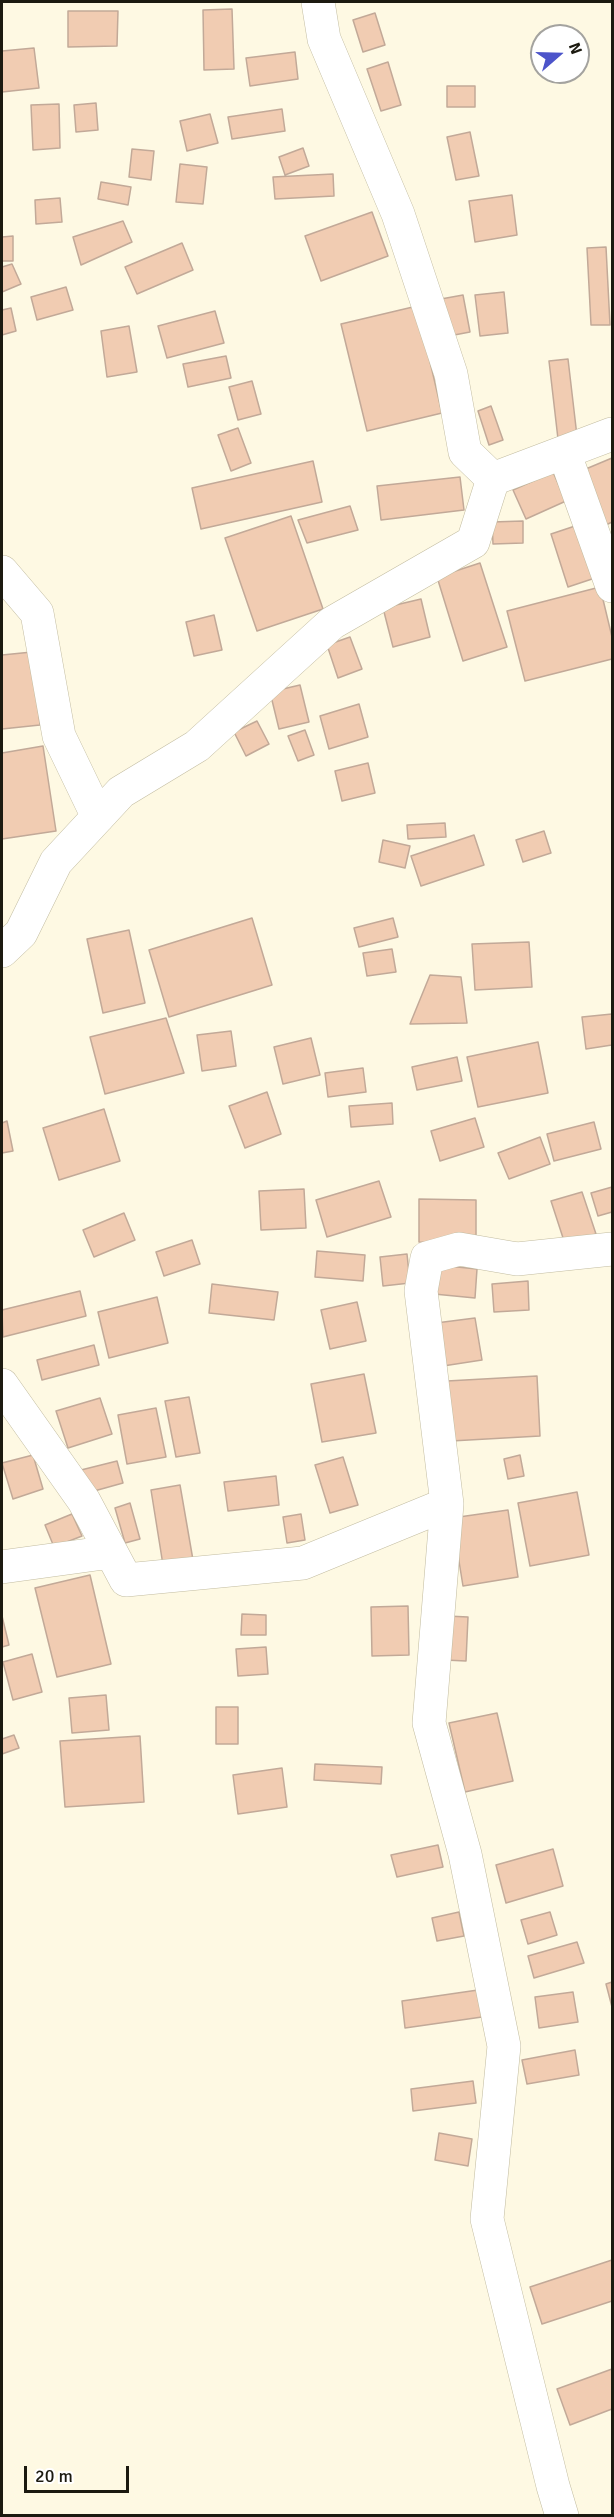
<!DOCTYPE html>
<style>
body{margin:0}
#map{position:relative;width:614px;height:2517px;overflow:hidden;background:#fef9e3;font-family:Signika,sans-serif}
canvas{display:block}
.frame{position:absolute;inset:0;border:3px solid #1c1a10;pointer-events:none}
.north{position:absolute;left:530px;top:24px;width:60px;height:60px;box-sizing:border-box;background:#fff;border:2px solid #a4a39f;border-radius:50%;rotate:70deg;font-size:16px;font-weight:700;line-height:24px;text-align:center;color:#1c1a10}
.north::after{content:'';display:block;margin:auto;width:21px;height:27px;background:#4c54ca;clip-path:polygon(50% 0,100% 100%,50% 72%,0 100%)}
.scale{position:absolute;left:24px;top:2466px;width:105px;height:27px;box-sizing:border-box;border:3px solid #1c1a10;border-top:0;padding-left:8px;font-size:18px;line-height:21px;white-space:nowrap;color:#1c1a10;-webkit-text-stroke:4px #fff;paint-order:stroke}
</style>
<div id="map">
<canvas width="614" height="2517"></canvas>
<div class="frame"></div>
<div class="north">N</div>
<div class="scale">20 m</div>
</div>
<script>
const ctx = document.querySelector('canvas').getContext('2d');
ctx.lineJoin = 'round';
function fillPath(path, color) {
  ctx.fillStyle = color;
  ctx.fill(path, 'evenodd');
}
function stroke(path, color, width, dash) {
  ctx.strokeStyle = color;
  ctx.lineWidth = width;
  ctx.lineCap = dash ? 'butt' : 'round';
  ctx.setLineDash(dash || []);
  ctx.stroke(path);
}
const building = new Path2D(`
 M232,9L234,69L204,70L203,10Z
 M68,11H118L117,46L68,47Z
 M375,13L385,45L363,52L353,20Z
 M34,48L39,88L2,92V51Z
 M295,52L298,79L250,86L246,58Z
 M388,62L401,105L381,111L367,69Z
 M447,86H475V107H447Z
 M96,103L98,130L76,132L74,105Z
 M59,104L60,148L33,150L31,105Z
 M282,109L285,131L232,139L228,117Z
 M210,114L218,143L187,151L180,121Z
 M470,132L479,176L456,180L447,137Z
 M303,148L309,166L285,175L279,157Z
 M132,149L154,151L151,180L129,177Z
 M180,164L207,167L203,204L176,202Z
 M333,174L334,196L275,199L273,177Z
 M101,182L131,187L128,205L98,199Z
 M512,195L517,235L475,242L469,201Z
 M60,198L62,222L36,224L35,200Z
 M372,212L388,256L321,281L305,236Z
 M123,221L132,242L81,265L73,237Z
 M13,236V261H2V237Z
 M182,243L193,270L137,294L125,267Z
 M606,247L610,325H591L587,248Z
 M12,264L21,284L2,292V267Z
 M66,287L73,310L37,320L31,297Z
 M504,292L508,333L480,336L475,295Z
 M463,295L470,332L449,336L441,299Z
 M417,306L442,413L367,431L341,324Z
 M11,308L16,331L2,335V310Z
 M215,311L224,343L167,358L158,326Z
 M129,326L137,372L107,377L101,331Z
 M226,356L231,378L188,387L183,364Z
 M568,359L577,436L558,439L549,361Z
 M252,381L261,414L238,420L229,387Z
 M491,406L503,440L489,445L478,411Z
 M238,428L251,463L231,471L218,435Z
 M612,458V522L604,526L581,471Z
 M313,461L322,502L201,529L192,488Z
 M553,472L566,501L526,519L513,490Z
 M460,477L464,510L381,520L377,486Z
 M350,506L358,530L307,543L298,520Z
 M291,516L323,609L257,631L225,538Z
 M523,521V543L493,544L492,522Z
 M578,525L595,578L568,587L551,534Z
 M480,563L507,647L463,661L437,577Z
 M600,587L612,637V659L525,681L507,611Z
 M421,599L430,637L393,647L383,608Z
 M214,615L222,650L194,656L186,622Z
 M350,637L362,669L338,678L327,645Z
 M32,652L40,725L2,729V655Z
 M300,685L309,722L279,729L270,692Z
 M359,704L368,737L329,749L320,716Z
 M257,721L269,744L246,756L234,732Z
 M305,730L314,755L298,761L288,736Z
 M43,746L56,831L2,839V753Z
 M368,763L375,793L342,801L335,771Z
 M445,823L446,837L408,839L407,825Z
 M544,831L551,853L523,862L516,840Z
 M474,835L484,865L421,886L411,856Z
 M383,840L410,846L405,868L379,862Z
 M252,918L272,985L169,1017L149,950Z
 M393,918L398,937L359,947L354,928Z
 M129,930L145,1003L103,1013L87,939Z
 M529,942L532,987L475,990L472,944Z
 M392,949L396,972L367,976L363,953Z
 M430,975L461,977L467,1023L410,1024Z
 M612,1014V1045L586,1049L582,1017Z
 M166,1018L184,1073L105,1094L90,1037Z
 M231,1031L236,1066L202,1071L197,1035Z
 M311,1038L320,1075L283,1084L274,1047Z
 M538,1042L548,1093L478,1107L467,1057Z
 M457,1057L462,1081L417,1090L412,1067Z
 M363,1068L366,1092L328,1097L325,1073Z
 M267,1092L281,1134L245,1148L229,1106Z
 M392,1103L393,1124L351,1127L349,1106Z
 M104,1109L120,1161L59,1180L43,1128Z
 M475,1118L484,1147L440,1161L431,1131Z
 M7,1121L13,1151L2,1153V1123Z
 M594,1122L601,1149L554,1161L547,1134Z
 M540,1137L550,1164L509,1179L498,1153Z
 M379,1181L391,1217L327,1237L316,1200Z
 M612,1187V1212L598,1216L591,1193Z
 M304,1189L306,1228L261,1230L259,1191Z
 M582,1192L596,1234L565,1244L551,1201Z
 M419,1199L476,1200V1243L419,1242Z
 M124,1213L135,1240L94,1257L83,1230Z
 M192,1240L200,1264L164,1276L156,1252Z
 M317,1251L365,1255L363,1281L315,1277Z
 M407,1254L410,1283L383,1286L380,1257Z
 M437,1265L477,1269L475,1298L434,1294Z
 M528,1281L529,1310L494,1312L492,1284Z
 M212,1284L278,1292L274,1320L209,1313Z
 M80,1291L86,1316L3,1337L2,1310Z
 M157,1297L168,1343L109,1358L98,1312Z
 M357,1302L366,1341L330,1349L321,1310Z
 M475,1318L482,1360L443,1366L436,1323Z
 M94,1345L99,1365L42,1380L37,1360Z
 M364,1374L376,1433L322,1442L311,1384Z
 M537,1376L540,1436L451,1441L447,1381Z
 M189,1397L200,1453L176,1457L165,1401Z
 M100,1398L112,1434L68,1448L56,1411Z
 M156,1408L166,1457L127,1464L118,1415Z
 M33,1455L43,1489L13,1499L2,1463Z
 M520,1455L524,1476L508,1479L504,1459Z
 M343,1457L358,1505L330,1513L315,1465Z
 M117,1461L123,1483L87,1493L81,1470Z
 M276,1476L279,1505L228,1511L224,1482Z
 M180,1485L193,1560L163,1565L151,1490Z
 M577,1492L589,1555L530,1566L518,1503Z
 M130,1503L140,1539L125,1543L115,1508Z
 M508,1510L518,1577L463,1586L452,1518Z
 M72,1514L82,1536L54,1547L45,1525Z
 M301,1514L305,1540L287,1543L283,1517Z
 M90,1575L111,1664L57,1677L35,1588Z
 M408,1606L409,1655L372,1656L371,1607Z
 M242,1614L266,1615V1635H241Z
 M2,1616L9,1645L2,1647Z
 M447,1616L468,1617L466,1661L445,1660Z
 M266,1647L268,1674L238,1676L236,1649Z
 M32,1654L42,1692L13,1700L3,1662Z
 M106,1695L109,1730L72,1733L69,1698Z
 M216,1707H238V1744H216Z
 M497,1713L513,1781L465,1792L449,1723Z
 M14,1735L19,1748L2,1754V1739Z
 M140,1736L144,1802L65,1807L60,1741Z
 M315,1764L382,1767L381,1784L314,1780Z
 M282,1768L287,1807L238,1814L233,1775Z
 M438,1845L443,1867L397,1877L391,1855Z
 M553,1849L563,1886L506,1903L496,1865Z
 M459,1912L464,1936L437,1941L432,1918Z
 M550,1912L557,1935L528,1944L521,1920Z
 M577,1942L584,1963L534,1978L528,1956Z
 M612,1982V2007L606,1984Z
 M478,1990L482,2017L405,2028L402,2001Z
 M573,1992L578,2022L539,2028L535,1997Z
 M575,2050L579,2075L527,2084L522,2060Z
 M473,2081L476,2103L413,2111L411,2089Z
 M439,2133L472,2139L468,2166L435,2160Z
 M612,2260V2301L542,2324L530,2287Z
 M612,2369V2409L570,2425L557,2389Z`);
const minor = new Path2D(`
 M318,2L324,39L398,214L451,374L465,452L493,479
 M564,452L612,586
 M2,572L37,613L59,736L98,817
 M2,951L21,933L56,862L121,792L197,746L332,623L473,542L493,479L612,434
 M2,1385L84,1501L126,1580L303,1563L447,1504L429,1723L465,1854L504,2046L487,2219L553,2486L562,2516
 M447,1504L421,1291L427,1258L459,1249L517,1259L612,1249
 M2,1567L111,1552`);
fillPath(building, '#f1ccb2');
stroke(building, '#c2a998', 1.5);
stroke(minor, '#c2bca1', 34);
stroke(minor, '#fff', 33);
</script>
